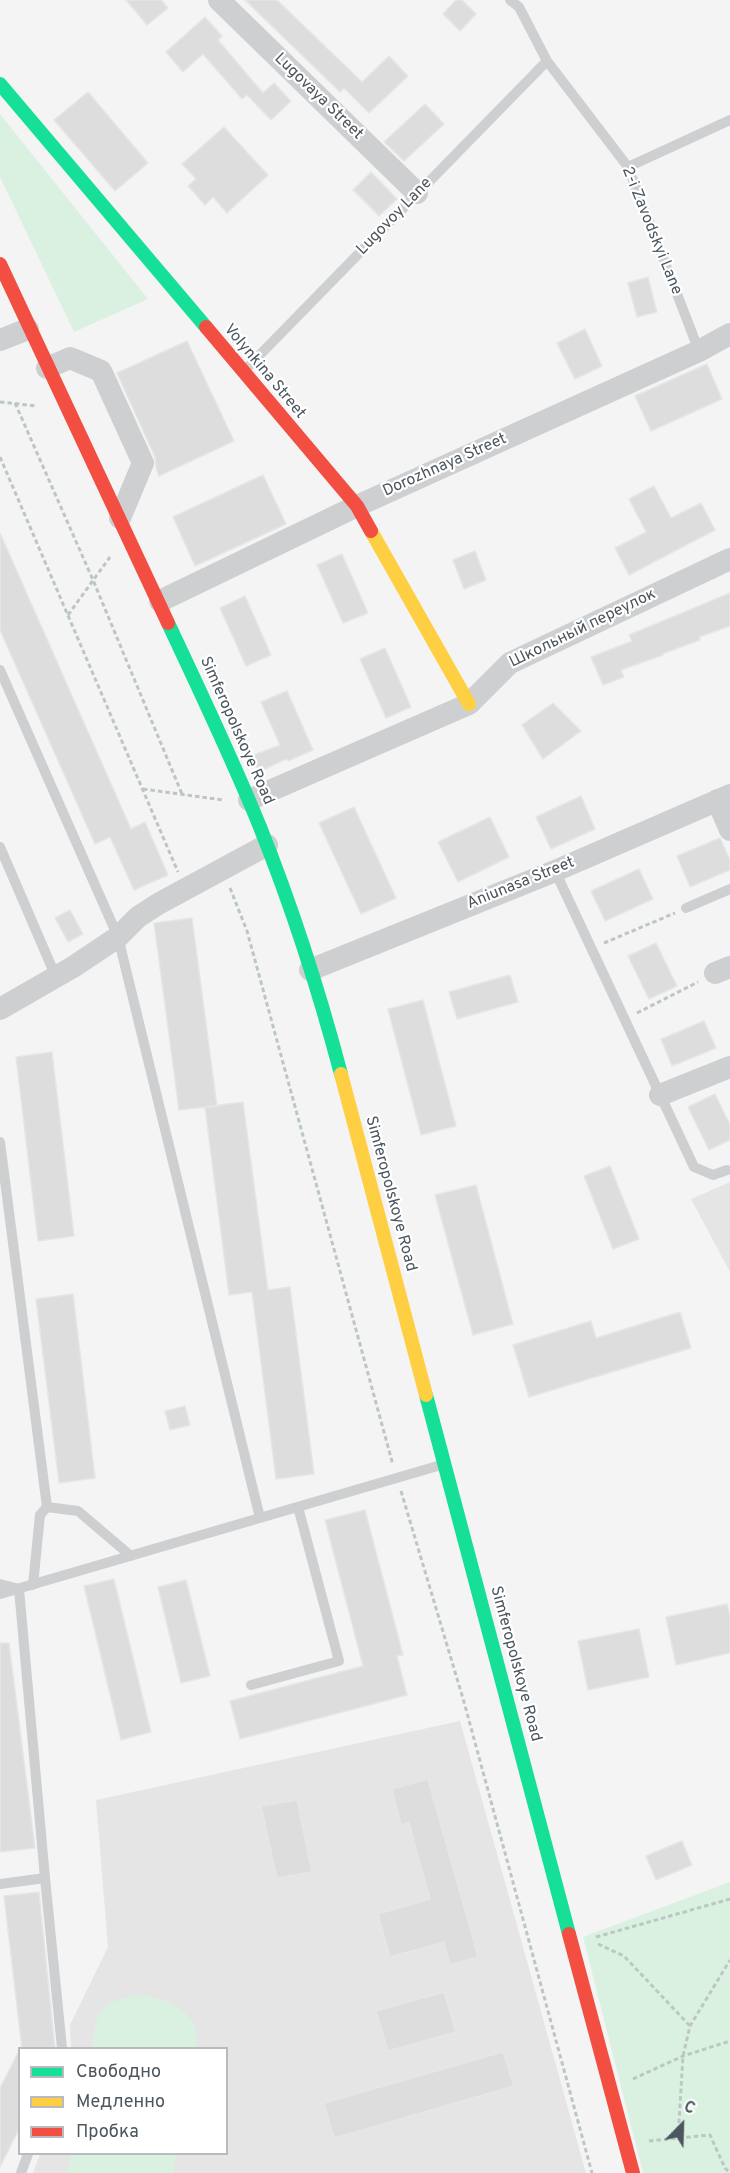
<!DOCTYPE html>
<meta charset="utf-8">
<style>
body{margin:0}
#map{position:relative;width:730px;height:2173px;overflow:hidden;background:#f4f4f4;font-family:Overpass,sans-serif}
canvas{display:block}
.legend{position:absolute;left:18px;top:2047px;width:210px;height:108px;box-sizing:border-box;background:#fff;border:2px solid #b7bbbf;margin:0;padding:8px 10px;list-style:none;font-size:18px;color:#4b565f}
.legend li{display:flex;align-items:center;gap:12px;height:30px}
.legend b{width:30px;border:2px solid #b7bbbf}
.north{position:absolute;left:652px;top:2095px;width:60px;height:60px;-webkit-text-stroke:4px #fff;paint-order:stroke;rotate:23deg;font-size:16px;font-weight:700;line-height:24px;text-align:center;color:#4b565f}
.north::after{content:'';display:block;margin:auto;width:21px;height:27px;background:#4b565f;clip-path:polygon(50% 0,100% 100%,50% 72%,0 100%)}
</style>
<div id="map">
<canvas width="730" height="2173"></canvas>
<ul class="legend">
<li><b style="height:8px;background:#16e098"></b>Свободно</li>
<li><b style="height:8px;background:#ffcf43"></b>Медленно</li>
<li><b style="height:8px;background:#f24e42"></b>Пробка</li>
</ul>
<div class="north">С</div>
</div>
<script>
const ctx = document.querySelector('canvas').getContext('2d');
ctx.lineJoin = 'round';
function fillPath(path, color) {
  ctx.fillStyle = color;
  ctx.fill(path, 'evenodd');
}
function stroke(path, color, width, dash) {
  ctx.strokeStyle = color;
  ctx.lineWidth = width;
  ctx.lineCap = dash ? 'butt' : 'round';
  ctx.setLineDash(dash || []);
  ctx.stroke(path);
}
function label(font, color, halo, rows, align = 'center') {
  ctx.font = font + ' Overpass,sans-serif';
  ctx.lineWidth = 4.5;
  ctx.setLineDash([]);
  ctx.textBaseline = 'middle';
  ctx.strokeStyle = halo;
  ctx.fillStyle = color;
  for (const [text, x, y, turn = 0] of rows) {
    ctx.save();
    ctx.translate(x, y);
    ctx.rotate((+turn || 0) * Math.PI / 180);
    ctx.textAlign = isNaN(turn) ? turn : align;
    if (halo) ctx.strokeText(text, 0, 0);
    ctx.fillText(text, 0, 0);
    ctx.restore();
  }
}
const education = new Path2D(`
 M730,1182V1272L691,1199Z
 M460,1721L586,2173H33L40,2154H226V2048H71L70,2025L108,1947L96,1800Z`);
const green = new Path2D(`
 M0,114L148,299L74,332L0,177Z
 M730,1882V2173H643L583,1937Z
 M142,1995C171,2000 202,2014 196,2048H92C94,2038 94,2024 99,2015C106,2000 128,1997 142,1995Z
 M71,2154H176L173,2173H67Z`);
const building = new Path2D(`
 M126,0H161L168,8L147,25Z
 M245,0H277L362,82L389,56L408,76L369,113L344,88L340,92Z
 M456,0H462L476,14L460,31L443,14Z
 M205,17L222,36L218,40L263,93L274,83L291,101L271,120L247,95L242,99L203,54L183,72L166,52Z
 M88,92L148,163L115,191L54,120Z
 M425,104L444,124L404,161L384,142Z
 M224,127L268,175L227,213L213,197L205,205L188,186L196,179L182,164Z
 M371,172L397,199L379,216L353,190Z
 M648,277L657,312L637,317L628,283Z
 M585,329L602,366L575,379L557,343Z
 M187,341L234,441L159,476L156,468L155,457L117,373Z
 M707,364L722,399L651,431L635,396Z
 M263,475L286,524L195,566L173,517Z
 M654,486L671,518L701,503L715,530L629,575L615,548L646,532L629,499Z
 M0,533L131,829L145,822L168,875L134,890L110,837L95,844L0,630Z
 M475,551L486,580L464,589L453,560Z
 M342,554L368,613L343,623L317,565Z
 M730,593V626L699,637L700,640L662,654L663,655L621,670L624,677L603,685L591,657L632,641L629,635Z
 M245,596L271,655L246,666L220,608Z
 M385,648L411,707L386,718L360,659Z
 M287,691L313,750L288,761L286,759L259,772L251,756L280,745L261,702Z
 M553,703L581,731L543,759L522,725Z
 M581,796L595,829L551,849L536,817Z
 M354,807L396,898L361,914L319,823Z
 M490,817L509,857L458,882L438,842Z
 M720,838L730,860V870L690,887L677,856Z
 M639,869L653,899L605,921L591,891Z
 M70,910L83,934L68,942L55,918Z
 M192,918L217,1106L179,1110L154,923Z
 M656,943L677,986L649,999L628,956Z
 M510,975L518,1002L457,1019L449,992Z
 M423,1000L456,1126L421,1135L388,1009Z
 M704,1021L716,1048L672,1066L661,1039Z
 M52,1052L74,1236L38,1241L16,1057Z
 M715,1094L730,1125V1140L709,1150L688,1107Z
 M243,1102L268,1290L290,1287L314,1474L276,1479L252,1292L229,1295L205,1107Z
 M610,1166L639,1239L613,1249L584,1176Z
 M476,1185L513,1324L473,1335L435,1195Z
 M73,1294L95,1478L59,1483L36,1299Z
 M680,1312L691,1348L529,1397L513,1345L591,1321L596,1338Z
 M185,1406L190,1425L170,1430L165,1411Z
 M365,1510L403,1655L397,1656L407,1695L240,1739L230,1701L363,1666L325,1520Z
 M114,1579L151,1732L121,1740L84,1586Z
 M186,1580L210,1676L181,1683L158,1587Z
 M727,1604L730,1617V1653L676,1665L666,1617Z
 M639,1629L649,1677L588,1690L578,1641Z
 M0,1643H9L35,1848L0,1852Z
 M428,1779L478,1957L450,1965L444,1942L390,1957L378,1914L430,1899L409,1823L401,1825L392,1789Z
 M297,1800L312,1872L277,1878L261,1806Z
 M682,1841L692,1865L656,1880L646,1856Z
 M39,1892L55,2049H22L4,1896Z
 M444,1992L456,2032L388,2051L376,2011Z
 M20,2049V2127L0,2167V2088Z
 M503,2052L514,2086L334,2138L324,2103Z`);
const path = new Path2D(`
 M0,402L37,406
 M15,403L93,580L182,794
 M0,457L178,872
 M68,615L110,557
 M143,789L223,800
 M230,888L247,931L393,1465
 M604,943L675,913
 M637,1013L698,982
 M401,1491L464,1702L592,2173
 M596,1937L730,1899
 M598,1944L624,1956L690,2026
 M633,2079L683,2056L730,2041
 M678,2138L683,2056L690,2026L730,1960
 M649,2141L710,2135L725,2168L730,2173`);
const lane = new Path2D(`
 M510,0L519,7L547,61L628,167L699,351
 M628,167L730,120
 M245,370L547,61
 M0,670L118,937L260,1518
 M0,847L56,977
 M555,871L694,1167L713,1175L727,1170
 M686,908L730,889
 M0,1142L47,1507L40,1515L33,1585
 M47,1507L78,1511L131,1556
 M0,1584L19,1589L45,1878L62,2048
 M0,1594L441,1465
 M251,1685L339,1661L298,1507
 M0,1884L45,1878
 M21,2173L28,2154`);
const street = new Path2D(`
 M219,0L417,193
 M0,340L28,329
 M47,368L70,358L101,371L143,463L120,518
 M160,601L357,506L699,351L730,334
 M249,800L469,704L510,663L730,559
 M717,800L730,830
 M310,970L555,871L730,795
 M715,973L730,967
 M0,1009L73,967L118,937L138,917L158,904L267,845
 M660,1095L730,1067`);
const fast = new Path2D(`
 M0,84L206,327
 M168,623C200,691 232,758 260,827C292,907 319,991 341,1074
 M426,1395L569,1934`);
const slow = new Path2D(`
 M371,531L469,704
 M341,1074L426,1395`);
const jam = new Path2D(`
 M0,264L168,623
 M206,327L357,506L371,531
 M569,1934L633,2173`);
const streetNames = [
 ["Lugovaya Street",318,97,44],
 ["Lugovoy Lane",395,217,-46],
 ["2-i Zavodskyi Lane",651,231,68],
 ["Volynkina Street",264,372,50],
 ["Dorozhnaya Street",445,466,-24],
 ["Школьный переулок",583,629,-26],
 ["Simferopolskoye Road",236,731,66],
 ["Aniunasa Street",521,884,-22],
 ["Simferopolskoye Road",390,1194,75],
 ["Simferopolskoye Road",515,1664,75]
];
fillPath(education, '#e6e5e5');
fillPath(green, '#daf1e2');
fillPath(building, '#ddddde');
stroke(building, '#e5e6e6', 1.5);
stroke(path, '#bcc7c3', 3, [4.5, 3]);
stroke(lane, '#cecfd1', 10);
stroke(street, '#cecfd1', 22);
stroke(fast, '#16e098', 14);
stroke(slow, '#ffcf43', 14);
stroke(jam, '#f24e42', 14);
label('16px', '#4b565f', '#fff', streetNames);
</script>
